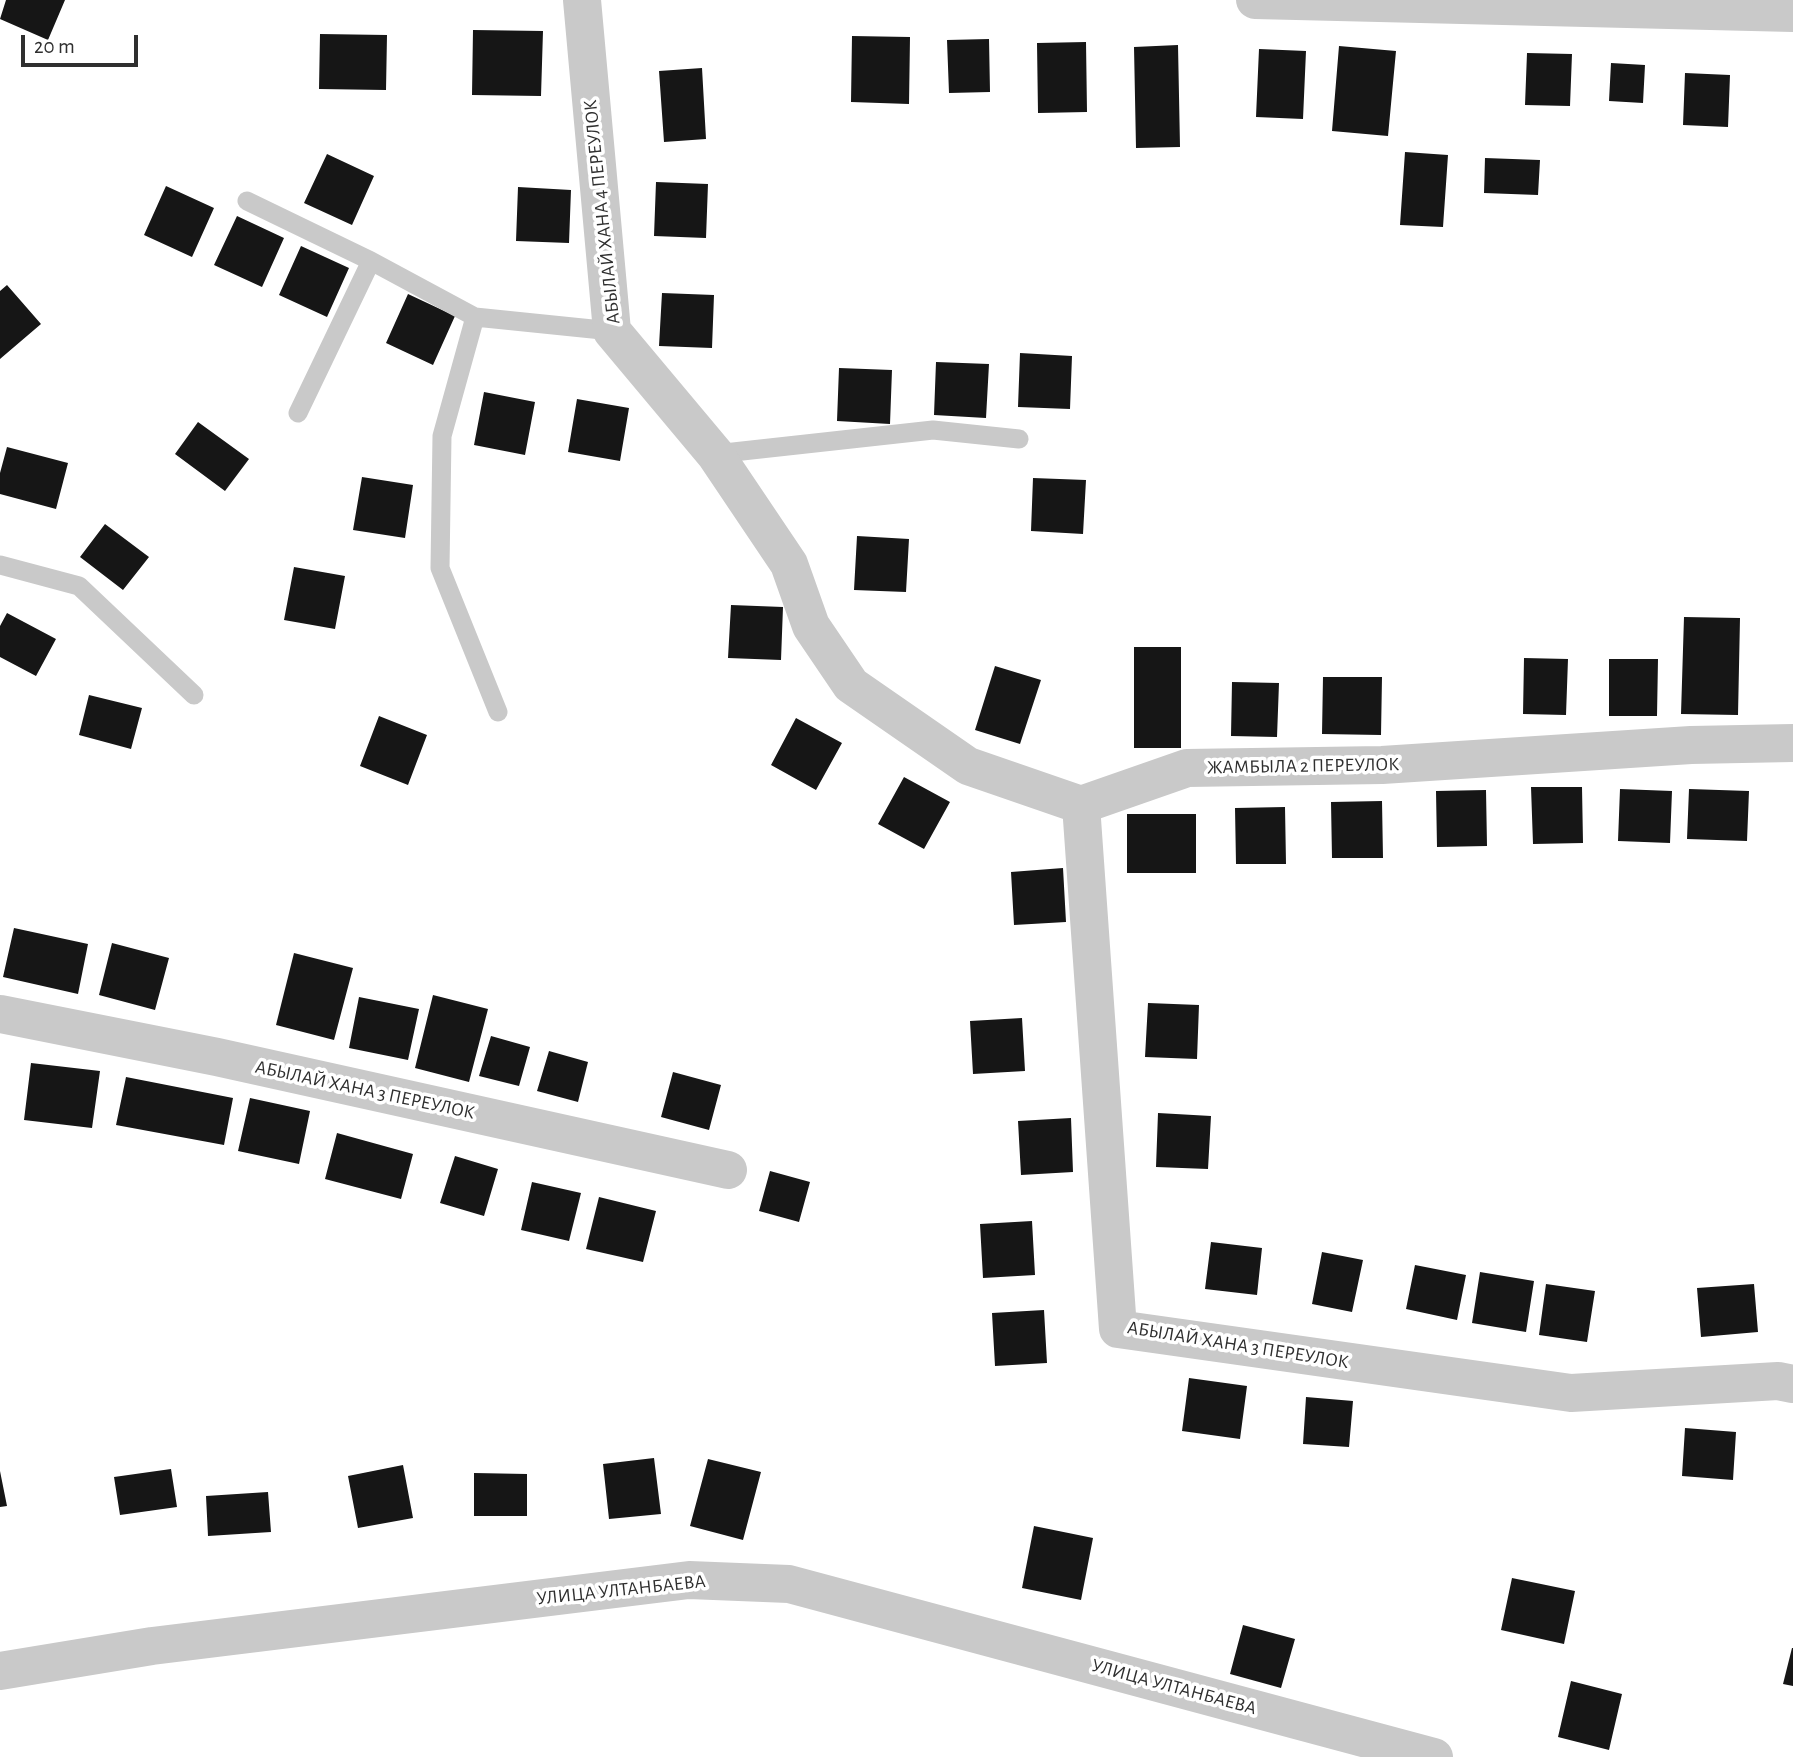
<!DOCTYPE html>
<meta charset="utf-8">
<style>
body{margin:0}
#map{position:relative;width:1793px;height:1757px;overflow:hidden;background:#fff;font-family:"Alegreya Sans",sans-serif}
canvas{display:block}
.scale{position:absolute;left:21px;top:35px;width:117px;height:32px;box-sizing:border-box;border:4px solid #2f2f2f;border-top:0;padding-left:9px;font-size:21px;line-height:24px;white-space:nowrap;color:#2f2f2f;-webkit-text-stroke:5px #fff;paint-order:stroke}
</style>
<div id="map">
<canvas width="1793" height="1757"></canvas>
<div class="scale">20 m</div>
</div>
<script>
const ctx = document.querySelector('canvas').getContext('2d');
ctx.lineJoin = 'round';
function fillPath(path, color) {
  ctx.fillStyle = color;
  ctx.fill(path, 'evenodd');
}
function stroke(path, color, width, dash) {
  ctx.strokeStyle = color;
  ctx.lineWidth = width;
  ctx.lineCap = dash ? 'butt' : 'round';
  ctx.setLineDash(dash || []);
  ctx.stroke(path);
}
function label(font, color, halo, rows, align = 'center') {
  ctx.font = font + ' "Alegreya Sans",sans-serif';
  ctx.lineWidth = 7;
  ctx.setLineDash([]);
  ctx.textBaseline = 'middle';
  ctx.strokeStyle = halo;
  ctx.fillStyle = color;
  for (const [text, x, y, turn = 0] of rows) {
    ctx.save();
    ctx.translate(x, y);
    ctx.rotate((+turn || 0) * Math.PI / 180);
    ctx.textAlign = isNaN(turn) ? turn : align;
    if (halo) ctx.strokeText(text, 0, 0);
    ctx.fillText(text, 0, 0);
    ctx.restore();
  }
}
const building = new Path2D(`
 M6,0H65L48,40L0,19Z
 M473,30L543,31L541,96L472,95Z
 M320,34L387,35L386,90L319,89Z
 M852,36L910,37L909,104L851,102Z
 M989,39L990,92L949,93L947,40Z
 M1086,42L1087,112L1038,113L1037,43Z
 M1178,45L1180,147L1136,148L1134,47Z
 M1339,46L1396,51L1388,136L1332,131Z
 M1259,49L1306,51L1303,119L1256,117Z
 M1527,53L1572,54L1570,106L1525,105Z
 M1611,63L1645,65L1643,103L1609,101Z
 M702,68L706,139L664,142L659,71Z
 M1685,73L1730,75L1728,127L1683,125Z
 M1405,152L1448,155L1443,227L1400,225Z
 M327,154L374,176L352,225L304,203Z
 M1485,158L1540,160L1538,195L1484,193Z
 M656,182L708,184L706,238L654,236Z
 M166,186L214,208L192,257L144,235Z
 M518,187L571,190L569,243L516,241Z
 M237,216L284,238L262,287L214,265Z
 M301,246L349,268L327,317L279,295Z
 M7,285L41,324L0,359V291Z
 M662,293L714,295L712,348L659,346Z
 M408,294L455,316L433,365L386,343Z
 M1020,353L1072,356L1070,409L1018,407Z
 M936,362L989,364L986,418L934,415Z
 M839,368L892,370L890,424L837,421Z
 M484,392L535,402L525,455L474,445Z
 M577,399L629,408L620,461L568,452Z
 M198,422L249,459L225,491L175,454Z
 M7,447L68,463L56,509L0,494V473Z
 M362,477L413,485L405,538L353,530Z
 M1033,478L1086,480L1083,534L1031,531Z
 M105,524L149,557L123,590L80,557Z
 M857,536L909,539L906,592L854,590Z
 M294,567L345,576L335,629L284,620Z
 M731,605L783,607L781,660L728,658Z
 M7,613L56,639L36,676L0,657V626Z
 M1684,617L1740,618L1738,715L1681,714Z
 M1134,647H1181V748H1134Z
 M1524,658L1568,659L1566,715L1523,714Z
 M1609,659H1658L1657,716H1609Z
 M995,666L1041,680L1020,744L975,730Z
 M1323,677H1382L1381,735L1322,734Z
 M1232,682L1279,683L1277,737L1231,736Z
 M89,695L142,708L131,749L79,735Z
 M379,716L427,735L408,785L360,766Z
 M796,718L842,743L816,790L771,765Z
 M904,777L950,802L924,849L878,824Z
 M1531,787H1582L1583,843L1533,844Z
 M1620,789L1672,791L1670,843L1618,841Z
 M1689,789L1749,791L1747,841L1687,839Z
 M1486,790L1487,846L1437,847L1436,791Z
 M1382,801L1383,858H1332L1331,802Z
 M1285,807L1286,864H1236L1235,808Z
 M1127,814H1196V873H1127Z
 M1063,868L1066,922L1014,925L1011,872Z
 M14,928L88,944L78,994L3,977Z
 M112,943L169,958L155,1010L99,995Z
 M294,953L353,968L334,1040L276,1025Z
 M433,995L488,1009L469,1082L415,1068Z
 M359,997L419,1009L408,1060L349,1048Z
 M1148,1003L1199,1005L1197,1059L1145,1057Z
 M1022,1018L1025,1071L973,1074L970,1021Z
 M491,1036L530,1047L519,1086L479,1076Z
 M549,1051L588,1062L578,1102L537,1091Z
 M31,1063L100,1071L92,1128L24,1120Z
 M673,1072L721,1085L709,1130L661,1117Z
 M126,1077L233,1098L224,1145L116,1125Z
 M250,1098L310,1111L299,1164L238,1151Z
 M1158,1113L1211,1116L1208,1169L1156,1167Z
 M1071,1118L1073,1172L1021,1175L1018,1121Z
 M337,1133L413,1154L401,1199L325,1179Z
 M455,1156L498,1169L484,1216L440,1203Z
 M770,1171L810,1182L799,1222L759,1211Z
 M532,1182L581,1193L569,1241L521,1230Z
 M599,1197L656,1211L643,1262L586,1249Z
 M1032,1221L1035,1275L983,1278L980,1224Z
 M1211,1242L1262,1248L1257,1295L1205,1289Z
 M1322,1252L1363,1260L1352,1312L1312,1304Z
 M1415,1265L1466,1275L1457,1320L1406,1309Z
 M1480,1272L1534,1281L1526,1332L1472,1323Z
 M1546,1284L1595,1291L1587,1342L1539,1335Z
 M1754,1284L1758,1332L1701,1337L1697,1288Z
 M1044,1310L1047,1363L995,1366L992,1313Z
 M1189,1378L1247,1386L1240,1439L1182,1431Z
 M1306,1397L1353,1401L1349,1447L1303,1444Z
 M1685,1428L1736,1432L1733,1480L1682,1476Z
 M654,1458L661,1514L609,1519L603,1464Z
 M708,1459L761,1472L743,1540L690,1526Z
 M403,1465L413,1518L358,1528L348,1476Z
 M171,1469L177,1507L120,1515L114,1477Z
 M0,1471L7,1506L0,1507Z
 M474,1473L527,1474V1516H474Z
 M268,1492L271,1532L208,1536L206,1496Z
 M1034,1526L1093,1538L1081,1600L1022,1588Z
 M1512,1578L1575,1591L1564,1644L1501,1630Z
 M1243,1625L1295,1639L1281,1688L1230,1674Z
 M1792,1648H1793V1686L1783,1684Z
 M1571,1681L1622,1694L1609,1750L1558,1737Z`);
const service = new Path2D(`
 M247,201L371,261L475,317L612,331
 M475,317L442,436L440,568L498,712
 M298,413L371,261
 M715,454L933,430L1019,439
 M0,565L79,586L194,695`);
const minor = new Path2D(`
 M582,0L612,331L715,454L789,564L811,626L851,685L968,766L1081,805L1187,768L1382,765L1691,745L1793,743
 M1255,0L1793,13
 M1081,805L1118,1329L1571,1393L1778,1381L1793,1384
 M0,1014L217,1057L728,1170
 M0,1671L152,1646L689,1580L789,1584L1434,1757`);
const streetNames = [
 ["АБЫЛАЙ ХАНА 4 ПЕРЕУЛОК",602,212,-96],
 ["ЖАМБЫЛА 2 ПЕРЕУЛОК",1303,766,-1],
 ["АБЫЛАЙ ХАНА 3 ПЕРЕУЛОК",365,1090,12],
 ["АБЫЛАЙ ХАНА 3 ПЕРЕУЛОК",1238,1345,9],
 ["УЛИЦА УЛТАНБАЕВА",621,1590,-6],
 ["УЛИЦА УЛТАНБАЕВА",1174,1687,15]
];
fillPath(building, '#161616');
stroke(service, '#c9c9c9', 19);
stroke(minor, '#c9c9c9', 38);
label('19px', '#2f2f2f', '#fff', streetNames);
</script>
